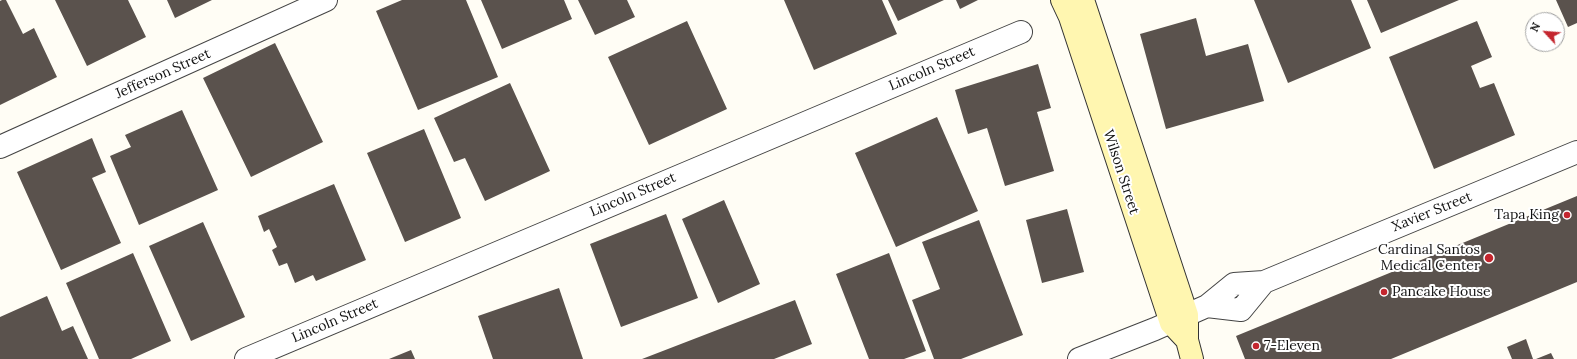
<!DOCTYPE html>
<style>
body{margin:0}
#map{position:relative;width:1577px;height:359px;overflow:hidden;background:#fffdf5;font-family:Lora,serif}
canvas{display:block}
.north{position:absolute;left:1525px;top:12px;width:40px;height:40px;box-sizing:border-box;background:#fff;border:1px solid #a0a0a0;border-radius:50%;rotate:296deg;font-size:11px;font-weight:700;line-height:16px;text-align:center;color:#111}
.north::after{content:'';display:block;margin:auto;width:14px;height:18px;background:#c4262e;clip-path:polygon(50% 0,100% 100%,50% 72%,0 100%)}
</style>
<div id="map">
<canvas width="1577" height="359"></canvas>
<div class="north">N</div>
</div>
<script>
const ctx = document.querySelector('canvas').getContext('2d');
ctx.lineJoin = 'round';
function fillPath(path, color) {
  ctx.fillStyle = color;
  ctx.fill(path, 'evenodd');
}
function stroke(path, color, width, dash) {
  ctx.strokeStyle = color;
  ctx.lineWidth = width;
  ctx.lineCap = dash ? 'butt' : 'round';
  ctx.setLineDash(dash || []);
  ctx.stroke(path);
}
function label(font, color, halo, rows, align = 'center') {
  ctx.font = font + ' Lora,serif';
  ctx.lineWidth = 4;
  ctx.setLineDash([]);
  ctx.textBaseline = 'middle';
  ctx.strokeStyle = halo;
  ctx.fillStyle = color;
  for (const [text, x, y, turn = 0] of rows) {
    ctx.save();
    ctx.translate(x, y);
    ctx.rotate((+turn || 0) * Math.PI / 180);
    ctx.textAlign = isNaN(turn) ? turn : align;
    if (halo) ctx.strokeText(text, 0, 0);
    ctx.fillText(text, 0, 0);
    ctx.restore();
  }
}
const building = new Path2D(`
 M2,0H6L23,34L34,28L57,77L0,105V1Z
 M55,0H128L146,37L87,66Z
 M167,0H212L175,18Z
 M402,0H466L498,77L418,110L376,11Z
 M481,0H564L572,19L502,49Z
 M578,0H627L635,17L595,35Z
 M784,0H882L897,34L814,70Z
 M888,0H944L898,21Z
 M956,0H978L960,9Z
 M1254,0H1351L1371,48L1288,83Z
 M1367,0H1459L1381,33Z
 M1556,0H1577V23L1568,27Z
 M1196,18L1206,56L1248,44L1264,101L1166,129L1140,34Z
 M687,21L727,109L649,145L608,57Z
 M1477,21L1492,57L1471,66L1480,88L1494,83L1515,135L1434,169L1389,57Z
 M275,43L323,142L251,177L203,78Z
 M1038,64L1051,108L1037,112L1054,171L1005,186L987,128L968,134L955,90Z
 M510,83L550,171L485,201L465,158L454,162L434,118Z
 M182,110L218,190L139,225L110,156L131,147L125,135Z
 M937,117L978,211L896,247L855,153Z
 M424,129L461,218L405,242L367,153Z
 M92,138L106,172L92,178L121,243L61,270L17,172Z
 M334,184L366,260L316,281L313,275L295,283L287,263L279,266L272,250L277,247L269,229L264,232L258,216Z
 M1577,196V282L1391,359H1245L1236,336Z
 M724,200L760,284L718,303L682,219Z
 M1067,209L1084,272L1042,283L1026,220Z
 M666,214L698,298L621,327L590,244Z
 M979,220L1023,335L961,359H934L912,300L940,289L922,242Z
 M203,222L245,317L191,341L149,246Z
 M133,253L171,341L131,359H99L66,283Z
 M889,253L926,351L904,359H869L836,274Z
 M559,288L583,359H493L478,316Z
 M47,296L62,331L73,326L88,359H0V317Z
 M795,300L812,344L774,359H642Z
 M1526,339L1533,359H1512L1507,347Z
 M411,350L415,359H389Z
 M1551,353L1554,359H1536Z`);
const minor = new Path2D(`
 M0,147L326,0
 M1207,306L1234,284L1264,282
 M246,359L1021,32
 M1079,359L1155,329L1207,306L1241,310L1264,282L1577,152`);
const secondary = new Path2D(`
 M1062,0L1070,17L1171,323L1187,340
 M1083,0L1187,315V340L1192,359`);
const markers = [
 [1567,215,4,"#c4262e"],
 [1489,258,5,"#c4262e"],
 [1384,292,4,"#c4262e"],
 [1256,346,4,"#c4262e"]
];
const streetNames = [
 ["Lincoln Street",932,69,-23],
 ["Jefferson Street",163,74,-24],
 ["Wilson Street",1121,172,72],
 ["Lincoln Street",633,195,-23],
 ["Xavier Street",1432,212,-22],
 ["Lincoln Street",335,321,-23]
];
const poiNames = [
 ["Tapa King",1559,215],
 ["Cardinal Santos",1480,250],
 ["Medical Center",1480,266],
 ["Pancake House",1392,292,"left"],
 ["7-Eleven",1264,346,"left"]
];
fillPath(building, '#5a524d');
stroke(minor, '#444', 24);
stroke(secondary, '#333', 24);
stroke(minor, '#fff', 22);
stroke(secondary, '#fff6b0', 22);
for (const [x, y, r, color] of markers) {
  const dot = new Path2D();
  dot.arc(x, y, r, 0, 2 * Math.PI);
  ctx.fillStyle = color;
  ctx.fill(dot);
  stroke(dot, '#fff', 1.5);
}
label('14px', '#111', '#fff', streetNames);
label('14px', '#111', '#fff', poiNames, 'right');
</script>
